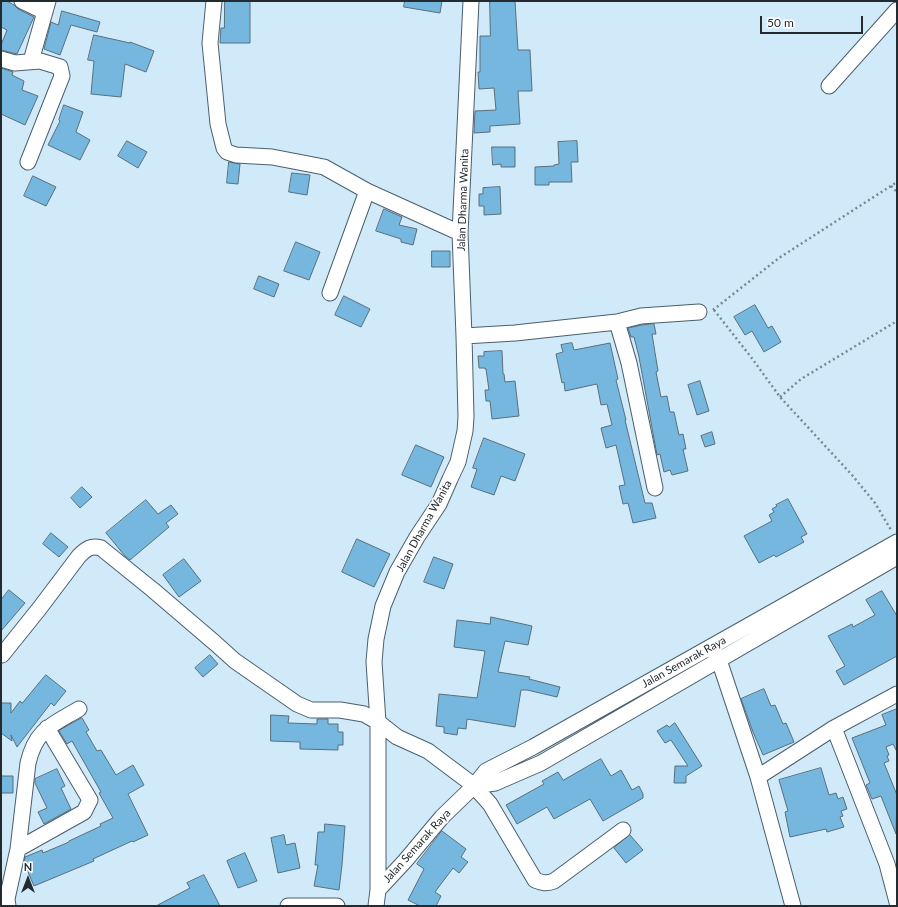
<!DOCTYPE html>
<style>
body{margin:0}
#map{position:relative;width:898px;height:907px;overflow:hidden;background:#d1eaf9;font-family:Lato,sans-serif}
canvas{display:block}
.frame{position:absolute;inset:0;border:2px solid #212b30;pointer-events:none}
.north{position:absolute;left:8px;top:859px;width:40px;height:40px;-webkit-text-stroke:3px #fff;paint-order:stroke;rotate:0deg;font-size:11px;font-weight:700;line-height:16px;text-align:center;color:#212b30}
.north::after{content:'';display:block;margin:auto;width:14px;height:18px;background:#212b30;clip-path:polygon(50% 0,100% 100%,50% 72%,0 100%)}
.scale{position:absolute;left:760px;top:16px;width:103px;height:18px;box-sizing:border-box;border:2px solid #212b30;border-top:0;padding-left:5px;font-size:12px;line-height:14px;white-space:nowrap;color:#212b30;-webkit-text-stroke:3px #fff;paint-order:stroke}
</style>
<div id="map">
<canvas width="898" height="907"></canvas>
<div class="frame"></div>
<div class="north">N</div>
<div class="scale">50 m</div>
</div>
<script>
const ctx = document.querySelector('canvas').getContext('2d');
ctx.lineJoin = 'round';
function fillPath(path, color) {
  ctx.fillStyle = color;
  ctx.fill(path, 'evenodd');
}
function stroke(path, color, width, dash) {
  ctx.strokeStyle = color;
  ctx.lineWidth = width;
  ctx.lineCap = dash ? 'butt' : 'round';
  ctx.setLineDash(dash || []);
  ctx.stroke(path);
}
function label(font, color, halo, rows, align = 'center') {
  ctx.font = font + ' Lato,sans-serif';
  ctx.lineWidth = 3.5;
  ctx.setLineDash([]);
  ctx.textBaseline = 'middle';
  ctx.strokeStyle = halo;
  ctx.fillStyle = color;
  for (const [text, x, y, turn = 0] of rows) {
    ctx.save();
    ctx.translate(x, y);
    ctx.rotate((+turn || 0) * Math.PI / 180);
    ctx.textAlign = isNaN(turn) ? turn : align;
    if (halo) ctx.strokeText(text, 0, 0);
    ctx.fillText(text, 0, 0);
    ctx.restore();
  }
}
const building = new Path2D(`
 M1,1H7L14,5L18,9L34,17L17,54L1,50V45L7,30L1,27Z
 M225,1H250V43H220L221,28H224Z
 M405,1H442L440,13L404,7Z
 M490,1H515L518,50H530L532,91H518L520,124L490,126V132L474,133L475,111L496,110L494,88L479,89L478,72H480V36H490Z
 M62,11L100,22L97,32L71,25L60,55L44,49L51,22L58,25Z
 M94,35L130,43V42L154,51L146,72L125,64L121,97L91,94L94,61L88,60Z
 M1,68L13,72L12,75L24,81L22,90L38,96L25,125L1,114Z
 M64,105L83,112L76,132L90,140L80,160L48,145L60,121L59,120Z
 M127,141L147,152L138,168L118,156Z
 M577,141L578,162H571L572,182H549V185H535V167L554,166V165L559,164L558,142Z
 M492,147H515V167H501V164L493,165Z
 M229,162L240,164L238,184L227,183Z
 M292,173L310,175L307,195L289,192Z
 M33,176L56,187L46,206L24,196Z
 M500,187L501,214L484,215V206H479V194H483V188Z
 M384,209L402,217L399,225L417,229L413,245L401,242V239L376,231Z
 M296,242L320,252L309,280L284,271Z
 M432,251H450V267H432Z
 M259,276L279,284L274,297L254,289Z
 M344,296L370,309L361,327L335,315Z
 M755,305L768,328L772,326L781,342L764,352L752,331L745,335L734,317Z
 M654,324L656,334H652L658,371L656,372L661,397L667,396L670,412H674L679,435L683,434L686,449H683L688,471L672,475L670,470L664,472L660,454L657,455L639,357L634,337H631L628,328L642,325Z
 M572,343L574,350L610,343L618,379L616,380L626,420H625L645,503H652L656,518L633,523L628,503L623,504L619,486L625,485L616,445L606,448L601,428L612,425L607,404L601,405L597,384L565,391L564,382L562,383L556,354L563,352L561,345Z
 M502,351L503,374H504L505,382L515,381L519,416L492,419L490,401H486L485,390H489L486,369H485V368H479L478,356H484V352Z
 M700,381L709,411L697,415L688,385Z
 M712,432L715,444L705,447L701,436Z
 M484,438L525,454L515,481L501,476L494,495L471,487L477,469L473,468Z
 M416,445L444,457L431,487L402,475Z
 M82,487L92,497L80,508L71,498Z
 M788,499L807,534L801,537L804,542L776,557L774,555L759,563L744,536L772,521L769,515L774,512L772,509L777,506L776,505Z
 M146,500L158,514L171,505L178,514L166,523L169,527L130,560L125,556L106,533Z
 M51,533L68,547L59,557L43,544Z
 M357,539L390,554L374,587L342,572Z
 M434,557L453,564L444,589L424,582Z
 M184,559L201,581L179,597L163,575Z
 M9,590L25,603L1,631V600Z
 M882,591L897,616V656L844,685L836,671L845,666L828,636L852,624L853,627L875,615L866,600Z
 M491,617L532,626L528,645L505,641L498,672L530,677L529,679L560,687L557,697L527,690H521L515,727L467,719L466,729L458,728L457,735L444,733V727L436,726L439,694L477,698L485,651L454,647L457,620L490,624Z
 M210,655L218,664L203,677L195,668Z
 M46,675L66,691L54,706L51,703L17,747L11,735L12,741L1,733V703H11V713L20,701L22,703Z
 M764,689L771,706L775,705L783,724L786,723L794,742L763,755L753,732L741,699Z
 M897,709V752L893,744L886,747L889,755L887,756L889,761L884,763L897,795L896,834L881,796L872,799L866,785L870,783L852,738L886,725L882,715Z
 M271,715L289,716L288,723L317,724V719H328V724H338V732H343V745H338V750L300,749V742L271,741Z
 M82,718L89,730L86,732L97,751L101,750L116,775L133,765L144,785L128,794L148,835L133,842L132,841L93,859L94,861L34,886L24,863L25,857L42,850L43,853L69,842V841L101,826L100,824L113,818L99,793L101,792L72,741L67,744L59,731Z
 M675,723L702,766L686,776V783H674L675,766H688L671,740L665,743L657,731L667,725L669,727Z
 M601,759L611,776L621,770L632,790L639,786L643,794V798L603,821L590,799L554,819L547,807L517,824L506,805L544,784L542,781L558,772L563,780Z
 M821,768L829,795L836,793L838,799L843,797L847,809L841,811L843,816L840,817L844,827L827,832L826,829L790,837L785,812L788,811L779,780Z
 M57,769L65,786L61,788L71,809L44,824L38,812L47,808L35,783V779Z
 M1,776H13V793H1Z
 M325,824L345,826L342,865L339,890L314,886L318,865H315L318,832H324Z
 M442,831L466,849L461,857L468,862L459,873L453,868L435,892L441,896L436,906H420L408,900L424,869L417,864Z
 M284,835L286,845L295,843L300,868L278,873L271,838Z
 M630,835L643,850L626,863L614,848Z
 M245,853L257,881L238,888L227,861Z
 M204,875L220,906H156L190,888L187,883Z`);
const path = new Path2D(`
 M891,186L897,192
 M713,310L779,258L897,182
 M714,310L751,357L780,397L852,475L875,503L891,530
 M780,397L801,379L897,321`);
const street = new Path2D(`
 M22,1L45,12
 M214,1L210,43L218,124L224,148L227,152L236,155L272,157L324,167L367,191
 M1,59L15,63L40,61L60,67L62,76L28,162
 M31,61L48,1
 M829,86L897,10
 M330,293L367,191L460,233
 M617,322L629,363L655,488
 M464,336L515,333L617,322L641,316L699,312
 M715,653L719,660L758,777L793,906
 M2,655L39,609L79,556C86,549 91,545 101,548L153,590L215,643L235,661L297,704L311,710H340L364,714L378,722L397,737L428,751L468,781L474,786L490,804L535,880C542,883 547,884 554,881L623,830
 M834,728L887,864L897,902
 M758,777L834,728L897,694
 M474,786L495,783L541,763L897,557
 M18,849L84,812L90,800L47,728
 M378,890L405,861L442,817L474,786L486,771L533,747L897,542
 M8,906L7,899L18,849L28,763C36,729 52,725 79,709
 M288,906H337
 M376,906L378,890V722L374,662L376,639L383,606L397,572L417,537L439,504L450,479L458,462L465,431L466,417L464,336L460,233L471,1`);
const streetNames = [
 ["Jalan Dharma Wanita",463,200,-88],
 ["Jalan Dharma Wanita",424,526,-61],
 ["Jalan Semarak Raya",684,662,-29],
 ["Jalan Semarak Raya",417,846,-48]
];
fillPath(building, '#75b7de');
stroke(building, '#596f7d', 1);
stroke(street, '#4a5f6d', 17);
stroke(path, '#778992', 2.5, [2, 3]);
stroke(street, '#fff', 15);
label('11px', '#212b30', '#fff', streetNames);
</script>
